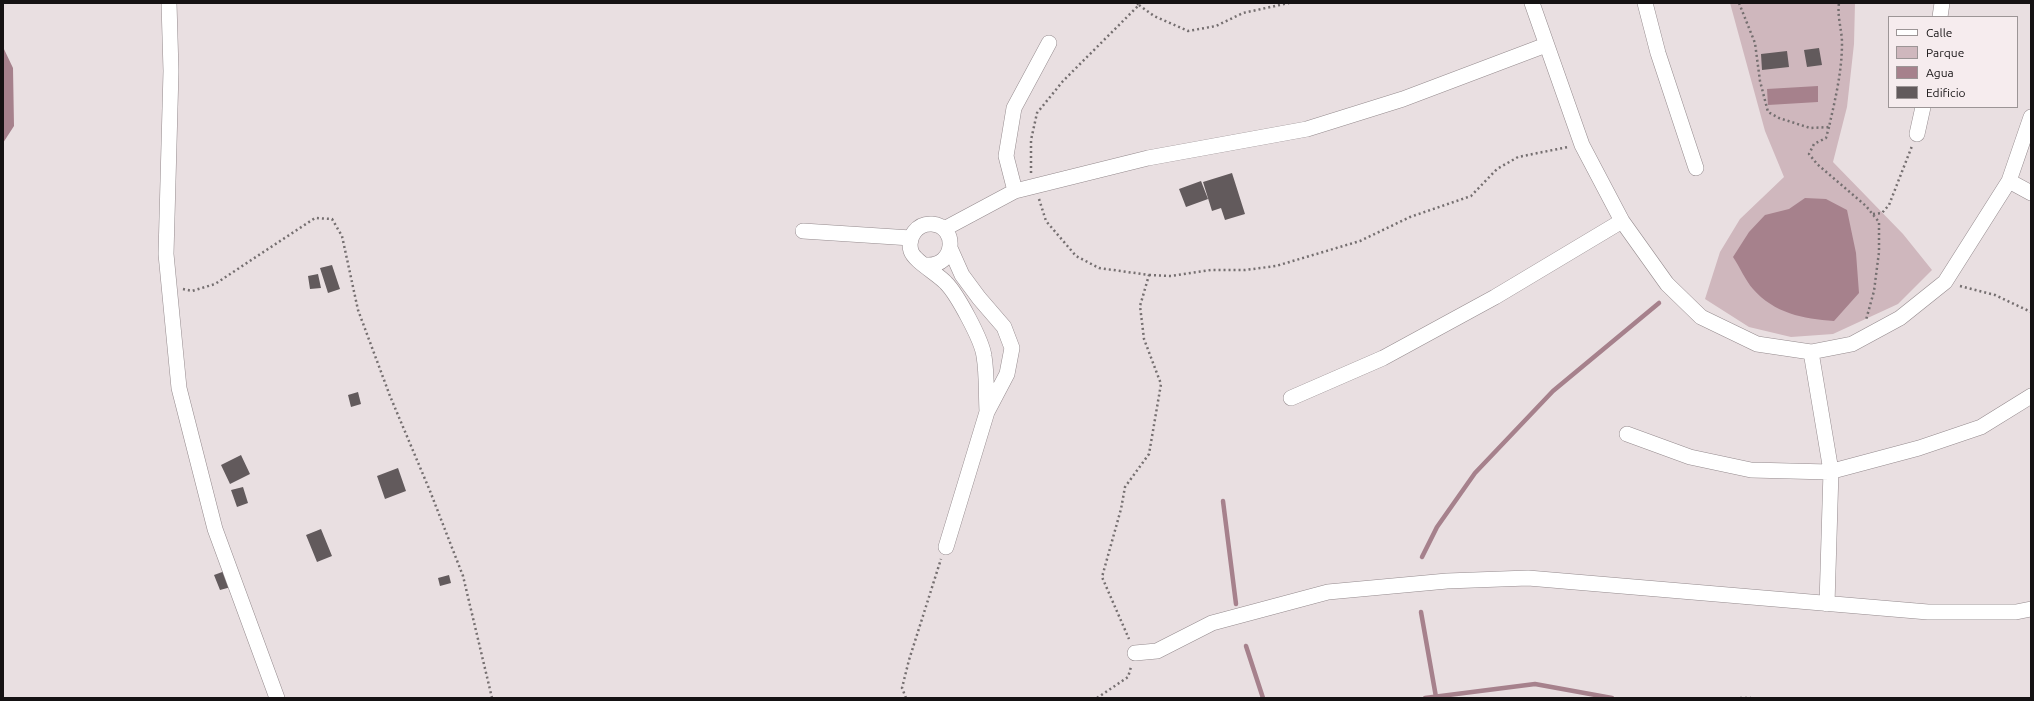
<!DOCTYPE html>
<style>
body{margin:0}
#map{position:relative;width:2034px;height:701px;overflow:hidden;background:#e9dfe1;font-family:Ubuntu,sans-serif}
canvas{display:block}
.frame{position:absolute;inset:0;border:4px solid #151213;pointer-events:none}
.legend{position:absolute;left:1888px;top:16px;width:130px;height:92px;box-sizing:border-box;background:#f6ecee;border:1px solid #9c9596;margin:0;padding:5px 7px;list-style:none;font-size:12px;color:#151213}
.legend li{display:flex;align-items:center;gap:8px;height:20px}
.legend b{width:20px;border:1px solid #9c9596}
</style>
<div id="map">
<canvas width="2034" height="701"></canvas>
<div class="frame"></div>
<ul class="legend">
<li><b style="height:5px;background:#fff"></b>Calle</li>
<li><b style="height:11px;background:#cfb7bd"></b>Parque</li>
<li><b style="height:11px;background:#a6818c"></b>Agua</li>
<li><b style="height:11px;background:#625a5c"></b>Edificio</li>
</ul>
</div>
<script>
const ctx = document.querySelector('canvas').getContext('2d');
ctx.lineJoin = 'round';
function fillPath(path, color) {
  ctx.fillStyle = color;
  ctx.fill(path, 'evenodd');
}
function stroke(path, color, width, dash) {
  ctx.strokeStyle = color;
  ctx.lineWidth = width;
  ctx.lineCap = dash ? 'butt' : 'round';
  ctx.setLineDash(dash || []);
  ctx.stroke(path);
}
const green = new Path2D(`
 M1730,3H1855L1854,44L1847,107L1833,162L1903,234L1932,270L1898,304L1833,334L1791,337L1749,327L1705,299L1720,252L1740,219L1784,177L1765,131Z`);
const water = new Path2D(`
 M3,47L13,68L14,126L3,143Z
 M1818,86V102L1768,105L1767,89Z
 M1805,198L1826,199L1847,210L1856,253L1859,293L1834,321C1803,319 1774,313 1753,289C1745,280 1740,267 1733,257L1749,232L1765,215L1789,209Z`);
const stream = new Path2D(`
 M1223,501L1236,604
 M1422,557L1437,527L1475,473L1553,391L1659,303
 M1421,612L1436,697
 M1246,646L1263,698
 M1425,698L1535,684L1612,698`);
const building = new Path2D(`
 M1819,48L1822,65L1807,67L1804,50Z
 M1787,51L1789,67L1762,70L1761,54Z
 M1232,173L1245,214L1225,220L1221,208L1212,211L1203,182Z
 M1201,181L1208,199L1186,207L1179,189Z
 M332,265L340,289L328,293L320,268Z
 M318,274L321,288L310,289L308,276Z
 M358,392L361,404L351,407L348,395Z
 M241,455L250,474L230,484L221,465Z
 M398,468L406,491L385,499L377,476Z
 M243,487L248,503L237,507L231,490Z
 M321,529L332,556L317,562L306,535Z
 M225,571L231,587L220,590L214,575Z
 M449,575L451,583L440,586L438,578Z`);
const path = new Path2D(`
 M1739,3L1755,43L1760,81L1768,112L1779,118L1810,128L1829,127C1835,100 1842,72 1842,43C1842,30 1837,17 1839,3
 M1139,5L1154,16L1188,31L1216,26L1243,13L1289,3
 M1829,127L1826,138L1814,144L1809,154L1817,164L1866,206L1879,222V252L1874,291L1866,320
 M1031,173V140L1037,113L1063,81L1139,5L1137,3
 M1039,199L1046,221L1076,256L1099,268L1149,275L1140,306L1144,339L1161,384L1149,454L1125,487L1121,509L1102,577L1129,639
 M1873,214L1882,213L1889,205L1912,146
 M1149,275L1171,276L1211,270H1245L1276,266L1360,241L1410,217L1471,196L1497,169L1518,157L1568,147
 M1960,286L1995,295L2031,312
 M183,289L192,291L215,284L315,218L332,219L342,236L358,310L390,396L430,491L463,576L492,698
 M906,698L902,688L909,660L941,559
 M1097,698L1128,677L1131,667
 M1740,698H1751`);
const street = new Path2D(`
 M169,3L171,71L166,254L179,388L215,529L277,698
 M1532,3L1582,145L1622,221L1667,284L1701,317L1757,344L1811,352L1852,344L1900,318L1945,282L2009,181L2031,117
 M1645,3L1658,53L1696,168
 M1940,17L1942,3
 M1917,134L1923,107
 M2009,181L2031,193
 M1015,191L1006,156L1014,108L1049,43
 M944,229L1015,191L1148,158L1307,129L1403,99L1546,45
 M803,231L911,238
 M926,265C956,267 958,226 932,224C917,223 907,237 911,251C914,261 938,274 946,283C957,294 982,340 984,356C987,374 986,393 987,411
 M1811,352L1831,471L1827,604
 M1291,398L1383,358L1495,297L1622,221
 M1627,434L1690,457L1751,470L1829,472L1919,448L1981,427L2031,396
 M946,547L987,412L1007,374L1012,348L1004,327L979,298L962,275L950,248
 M1135,653L1157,651L1212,623L1328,592L1447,581L1528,578L1928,612H2016L2031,609`);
fillPath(green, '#cfb7bd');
fillPath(water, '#a6818c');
stroke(stream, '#a6818c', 4.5);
fillPath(building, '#625a5c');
stroke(street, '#948a8d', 16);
stroke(path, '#756f70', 2.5, [2, 3]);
stroke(street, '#fff', 15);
</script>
